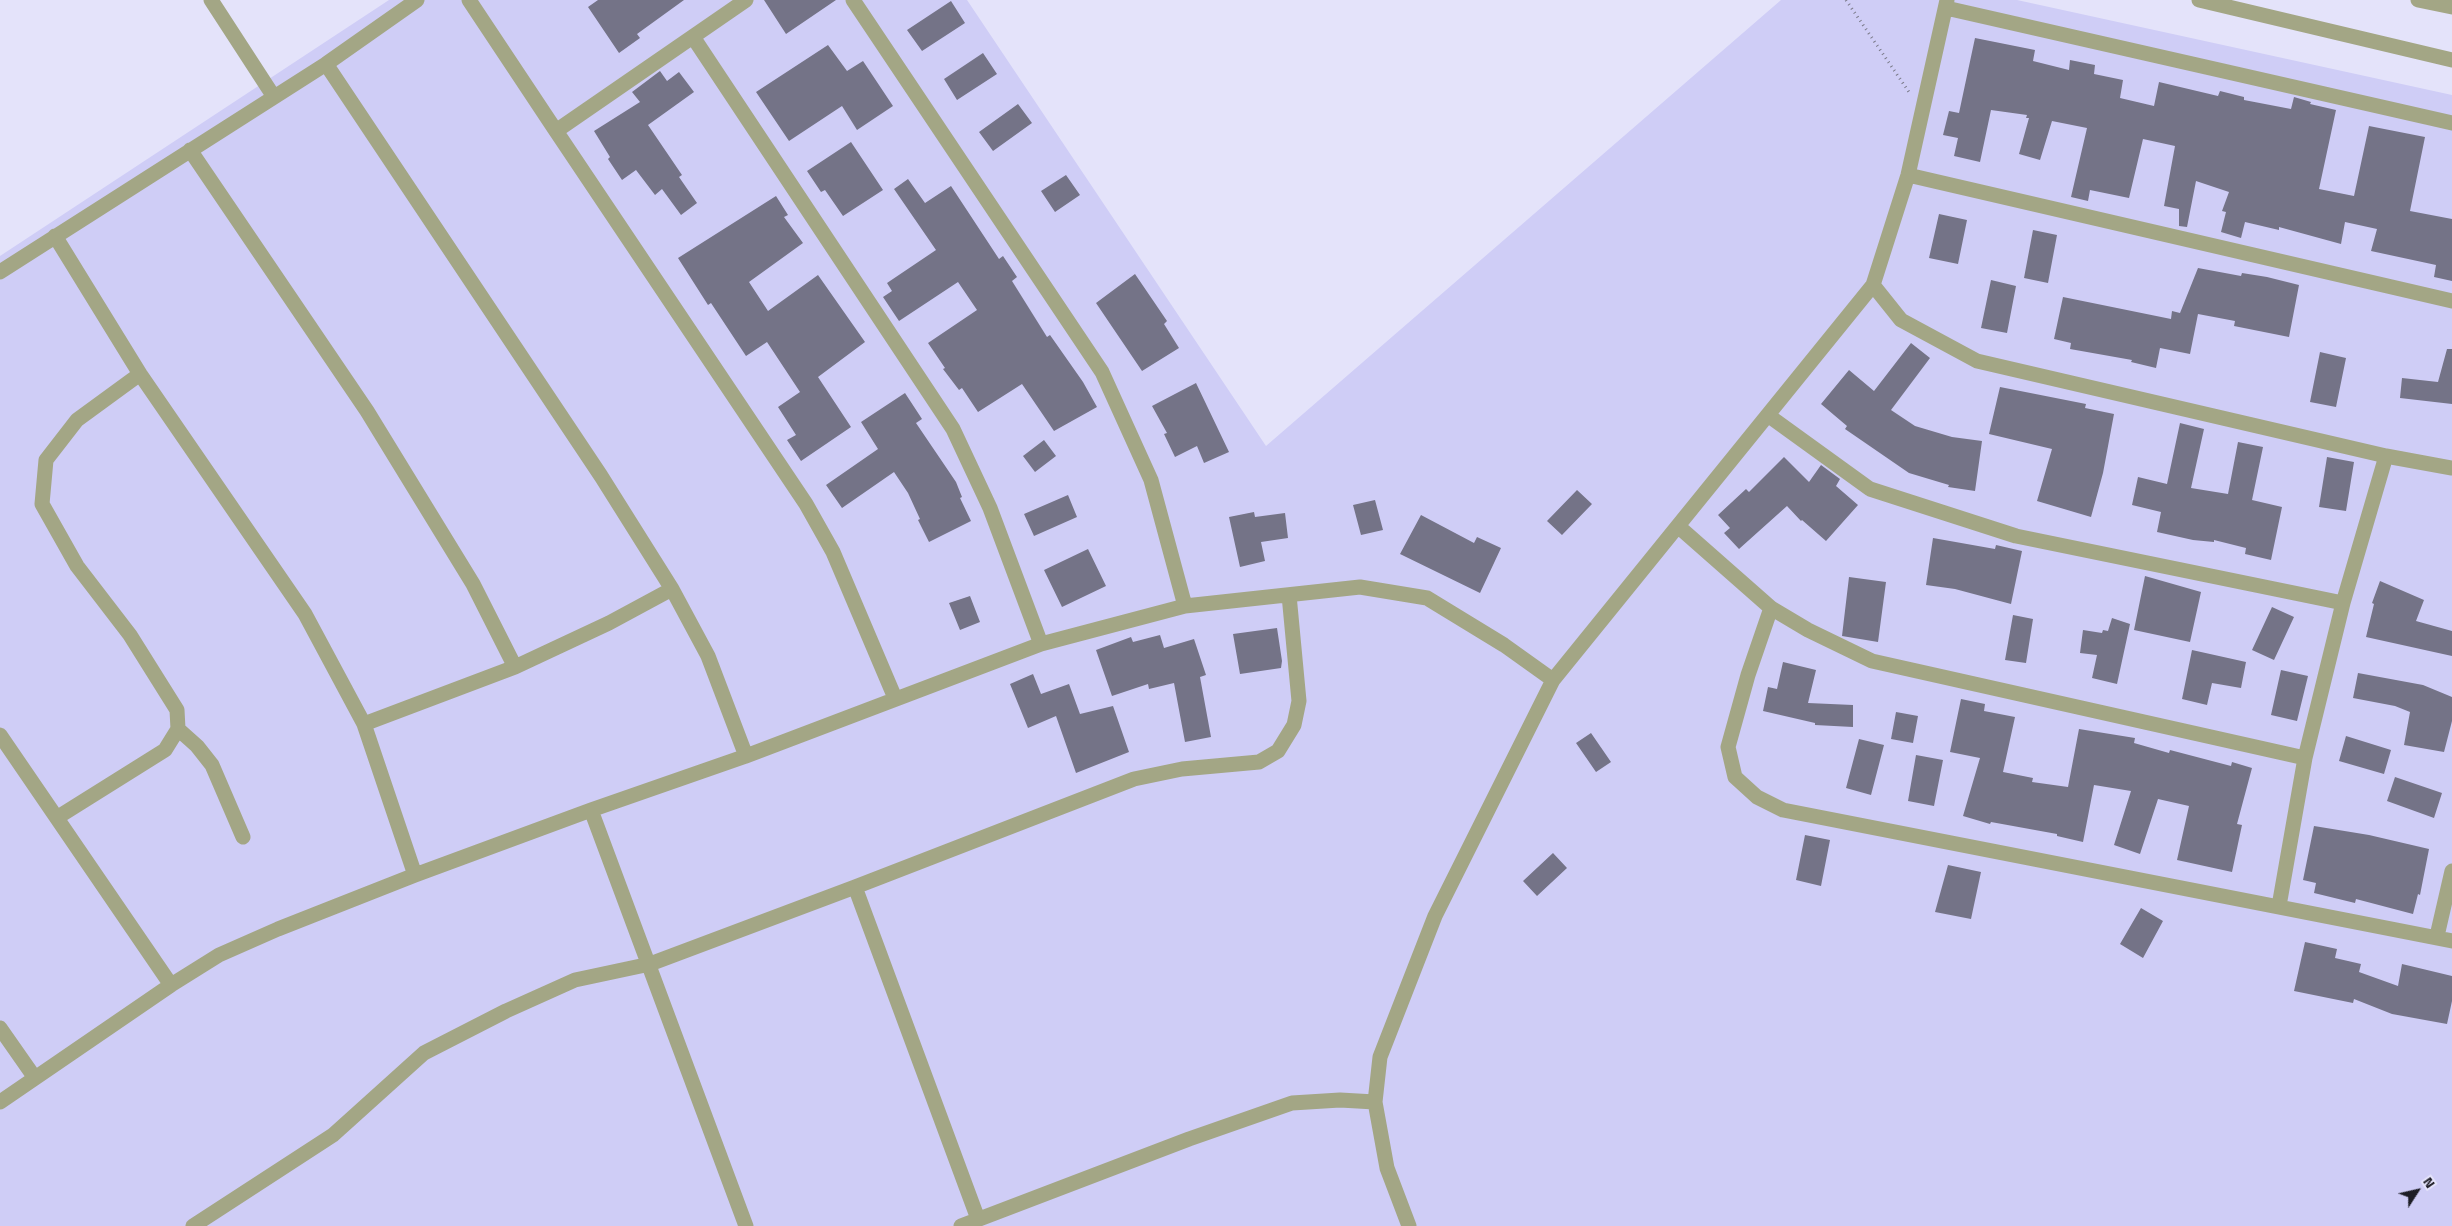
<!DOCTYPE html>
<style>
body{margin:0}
#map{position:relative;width:2452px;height:1226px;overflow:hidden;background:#e4e3fa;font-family:"Titillium Web",sans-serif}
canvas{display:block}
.north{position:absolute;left:2392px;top:1166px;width:50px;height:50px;-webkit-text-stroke:4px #e4e3fa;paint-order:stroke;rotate:55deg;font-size:14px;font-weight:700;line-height:20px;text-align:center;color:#1d1d25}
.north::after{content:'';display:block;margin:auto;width:18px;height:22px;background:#1d1d25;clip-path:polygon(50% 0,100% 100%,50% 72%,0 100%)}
</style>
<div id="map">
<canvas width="2452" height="1226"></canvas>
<div class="north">N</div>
</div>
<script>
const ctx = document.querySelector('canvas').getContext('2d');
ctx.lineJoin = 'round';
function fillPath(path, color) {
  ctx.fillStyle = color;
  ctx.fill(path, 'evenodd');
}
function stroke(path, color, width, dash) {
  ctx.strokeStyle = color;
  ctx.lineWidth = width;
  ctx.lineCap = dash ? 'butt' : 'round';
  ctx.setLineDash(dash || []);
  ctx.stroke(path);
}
const green = new Path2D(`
 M389,0H967L1266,446L1781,0H2017L2452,95V1226H0V256Z`);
const building = new Path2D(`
 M598,0H684L637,34L640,38L619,53L588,7Z
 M764,0H836L786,34Z
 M951,1L965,23L922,51L907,30Z
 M1975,38L2035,50L2033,61L2069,70L2070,60L2095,65L2094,74L2123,80L2120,98L2154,106L2159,82L2218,96L2220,91L2244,97V100L2291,109L2294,97L2311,102L2310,104L2336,110L2319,189L2354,196L2369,126L2425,137L2410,211L2452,219V281L2434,277L2436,265L2371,251L2377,229L2345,222L2341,244L2279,227V230L2245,222L2241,238L2221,232L2226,212L2222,211L2229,192L2196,181L2187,227L2179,226V209L2164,206L2175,146L2143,139L2129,198L2090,190L2088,201L2071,197L2087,128L2052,121L2040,160L2019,154L2029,118H2026L2027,115L1991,110L1980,162L1954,156L1958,138L1943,135L1949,111L1959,113Z
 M828,45L847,71L863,61L893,106L857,130L842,106L789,141L756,92Z
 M983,53L997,74L957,100L944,79Z
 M660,71L667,81L679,72L694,92L648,125L682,175L679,177L697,203L681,215L662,189L655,195L636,170L622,180L608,159L610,157L594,131L640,102L632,92Z
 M1018,104L1032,123L993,151L979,132Z
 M851,142L883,190L843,216L825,190L821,192L807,171Z
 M1066,175L1080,195L1055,212L1041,191Z
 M908,179L925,203L951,186L999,259L1003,256L1017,277L1012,281L1047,337L1050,335L1083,382L1097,407L1054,431L1022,384L978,412L962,388L959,390L943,369L945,368L928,343L977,310L958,282L899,321L883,297L892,291L887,283L936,250L894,189Z
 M776,196L788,215L784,217L803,243L749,282L768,311L818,275L865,342L818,377L851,427L801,461L787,440L796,435L778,407L800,392L767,342L746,356L711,303L708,305L678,258Z
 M1939,214L1967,220L1958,264L1929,258Z
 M2033,230L2057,235L2048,283L2024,278Z
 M2198,268L2241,276L2242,273L2267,277L2299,285L2289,337L2234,326L2235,321L2198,314L2190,354L2160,348L2156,368L2131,362L2132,360L2070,349L2071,343L2054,339L2063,297L2171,319L2172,311L2180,313Z
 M1135,274L1167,321L1164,324L1179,348L1142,371L1096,303Z
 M1991,280L2016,286L2007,333L1981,328Z
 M1911,343L1930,358L1891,410L1915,426L1952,437L1982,441L1975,491L1948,487L1949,485L1909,473L1845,429L1847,426L1821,404L1849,370L1874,391Z
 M2447,349H2452V404L2400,398L2402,378L2438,382Z
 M2320,352L2346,358L2336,407L2310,402Z
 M1196,383L1229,452L1204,463L1197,446L1175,457L1164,434L1167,433L1152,406Z
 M2000,387L2086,404L2085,408L2114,414L2103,473L2091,517L2037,501L2052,449L1989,434Z
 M905,393L922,419L916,423L956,482L962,497L960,498L971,521L929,542L918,520L920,519L908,493L894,472L842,508L826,485L878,449L861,422Z
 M2180,423L2204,429L2191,488L2228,494L2238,442L2263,447L2252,500L2282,507L2271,560L2245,554L2246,548L2214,540V542L2193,540L2157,532L2161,512L2132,505L2138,477L2167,484Z
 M1044,440L1056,456L1035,472L1023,456Z
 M1784,457L1809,482L1821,465L1840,479L1836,486L1858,505L1826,541L1802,520L1801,521L1787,506L1739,549L1724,533L1730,528L1718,515L1746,489L1749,492Z
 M2327,457L2354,462L2346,511L2319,507Z
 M1577,490L1592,504L1562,535L1547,521Z
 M1068,495L1077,517L1034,536L1024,514Z
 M1375,500L1383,530L1361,535L1353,505Z
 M1254,512L1255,517L1285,513L1288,538L1261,542L1265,561L1240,567L1229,517Z
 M1421,515L1474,543L1477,537L1501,548L1480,593L1400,554Z
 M1933,538L1995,549L1996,545L2022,551L2011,604L1955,589L1926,585Z
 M1088,549L1106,586L1062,607L1044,570Z
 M2145,576L2201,592L2190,642L2134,630Z
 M1849,577L1886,582L1878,642L1842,636Z
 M2380,581L2424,600L2416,621L2452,631V656L2366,637L2374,604L2372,603Z
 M970,596L980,622L960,630L949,603Z
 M2272,607L2294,617L2274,660L2252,650Z
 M2013,615L2033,619L2026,663L2005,660Z
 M2112,618L2130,624L2117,684L2092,678L2097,655L2080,653L2083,630L2102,633L2103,630L2108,631Z
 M1277,628L1282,661L1281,668L1240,674L1233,634Z
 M1160,635L1164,648L1194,639L1206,675L1200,677L1211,737L1185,742L1174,683L1149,689L1148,684L1112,696L1096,650L1131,637L1133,642Z
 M2192,650L2246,662L2241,688L2212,683L2207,705L2182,699Z
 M1783,662L1816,670L1808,703L1853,705V727L1815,725V723L1763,711L1768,687L1777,689Z
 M2281,670L2308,676L2297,721L2271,715Z
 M2358,673L2423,685L2452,697V721L2444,752L2404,745L2410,712L2395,706L2353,698Z
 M1033,674L1041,694L1069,684L1080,714L1113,706L1129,752L1076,773L1056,716L1028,728L1010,684Z
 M1961,699L1985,704L1984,711L2015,717L2003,772L2033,778L2032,782L2068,787L2079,729L2135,738L2134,743L2169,753L2170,750L2231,766L2232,762L2252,768L2237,824L2242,825L2232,872L2177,860L2189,806L2158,799L2140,854L2114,845L2131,791L2094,785L2083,842L2057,836V834L1991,822L1990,824L1963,816L1980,758L1950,752Z
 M1896,712L1918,716L1913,743L1891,739Z
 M1591,733L1611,762L1596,772L1576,743Z
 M2346,736L2391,750L2384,774L2339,761Z
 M1859,739L1884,745L1871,795L1846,788Z
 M1916,755L1943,760L1934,806L1908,801Z
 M2395,777L2442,793L2434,818L2387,801Z
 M2314,826L2369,835L2429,849L2420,895L2418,894L2413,914L2356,899L2355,903L2314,893L2316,883L2303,880Z
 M1805,835L1830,840L1821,886L1796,880Z
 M1553,853L1567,868L1537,896L1523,881Z
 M1948,865L1981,872L1971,919L1935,912Z
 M2141,908L2163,921L2143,958L2120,944Z
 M2305,942L2337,949L2335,958L2361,964L2359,972L2398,986L2402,964L2452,976V1001L2447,1024L2392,1014L2354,999L2353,1003L2294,991Z`);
const path = new Path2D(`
 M1846,0L1909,92`);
const street = new Path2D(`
 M211,0L274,97
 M469,0L556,131L746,0
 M853,0L1102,372L1151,480L1185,606
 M2199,0L2452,60
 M2418,0L2452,7
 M1946,8L2452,123
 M693,37L953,429L990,508L1041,644
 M326,64L601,476L672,589L708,656L746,756
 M556,131L806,504L833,552L895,698
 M190,150L367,411L473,584L515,667
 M1908,175L2452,301
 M55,236L140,374L305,614L364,724L415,875
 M0,272L326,64L417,0
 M1873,285L1901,320L1977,361L2386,456L2452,468
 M1769,416L1870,489L2016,536L2343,603
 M1679,527L1771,608L1808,630L1872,661L2305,758
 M1771,608L1748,675L1728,747L1735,777L1757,797L1783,810L2452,941
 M364,724L515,667L609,623L672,589
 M178,729L197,746L212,765L243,837
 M0,735L171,985
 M591,810L746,1226
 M58,817L165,750L178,729L177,710L130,635L77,566L42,504L46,460L77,420L140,374
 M855,887L978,1219
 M2279,906L2305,758L2343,603L2386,456
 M2437,936L2452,871
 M0,1028L35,1078
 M0,1102L171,985L219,955L278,929L415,875L591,810L746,756L1041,644L1185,606L1360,587L1427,598L1504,645L1553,680
 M193,1226L333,1135L424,1053L506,1011L575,980L650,964L855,887L1134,779L1182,769L1259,762L1278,751L1294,725L1299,701L1289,595
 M961,1226L1189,1139L1292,1103L1340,1100L1375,1102
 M1409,1226L1387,1168L1375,1102L1380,1057L1435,916L1553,680L1873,285L1908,175L1947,0`);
fillPath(green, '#cfcdf6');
fillPath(building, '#747387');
stroke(path, '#7a7a89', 3, [1, 4]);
stroke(street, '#a3a685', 15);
</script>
